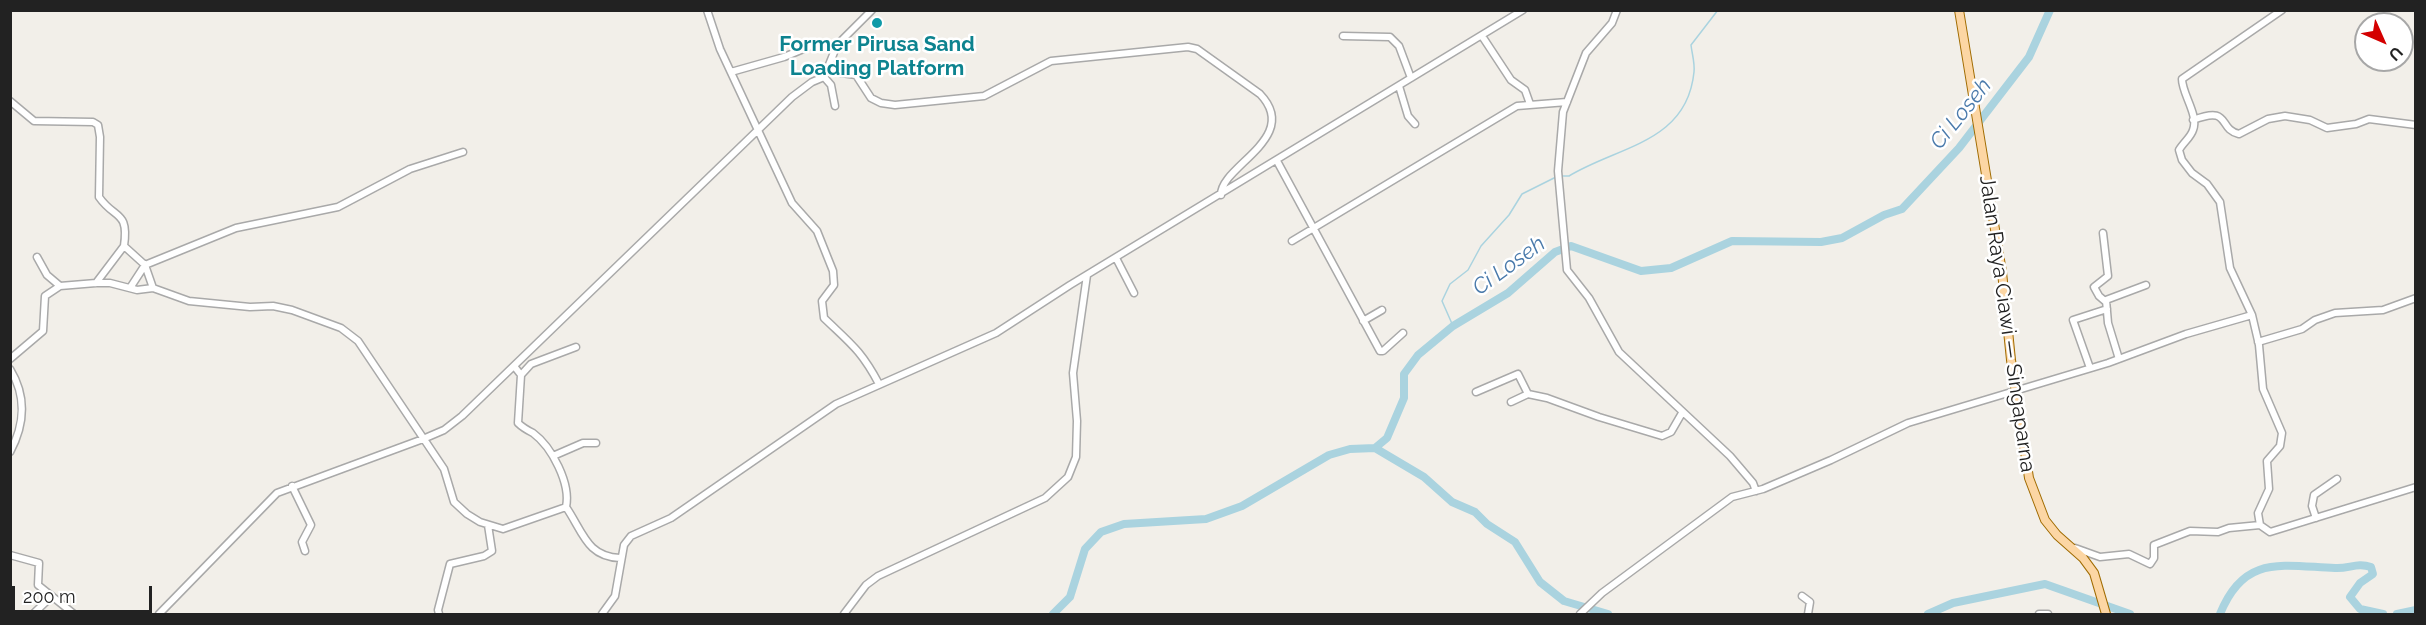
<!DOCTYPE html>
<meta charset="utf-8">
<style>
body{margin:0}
#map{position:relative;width:2426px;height:625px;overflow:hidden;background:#f2efe9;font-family:Raleway,sans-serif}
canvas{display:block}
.frame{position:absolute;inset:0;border:12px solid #222;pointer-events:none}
.north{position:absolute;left:2354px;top:12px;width:60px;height:60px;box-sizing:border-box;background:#fff;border:2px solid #a7a7a7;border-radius:50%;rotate:135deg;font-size:16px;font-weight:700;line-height:24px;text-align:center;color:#222}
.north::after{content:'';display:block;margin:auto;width:21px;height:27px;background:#d40000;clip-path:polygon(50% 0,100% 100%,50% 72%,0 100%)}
.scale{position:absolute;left:12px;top:586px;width:140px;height:27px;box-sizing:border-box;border:3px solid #222;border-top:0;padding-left:8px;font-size:18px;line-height:21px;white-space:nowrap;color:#222;-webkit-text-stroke:4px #fff;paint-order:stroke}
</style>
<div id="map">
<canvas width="2426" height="625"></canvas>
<div class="frame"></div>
<div class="north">U</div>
<div class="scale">200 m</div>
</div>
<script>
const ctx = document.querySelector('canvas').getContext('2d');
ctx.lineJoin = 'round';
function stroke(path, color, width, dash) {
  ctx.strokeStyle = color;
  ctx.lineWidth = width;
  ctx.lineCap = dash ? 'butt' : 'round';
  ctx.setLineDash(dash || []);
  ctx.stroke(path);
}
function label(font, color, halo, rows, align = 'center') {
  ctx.font = font + ' Raleway,sans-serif';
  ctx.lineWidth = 5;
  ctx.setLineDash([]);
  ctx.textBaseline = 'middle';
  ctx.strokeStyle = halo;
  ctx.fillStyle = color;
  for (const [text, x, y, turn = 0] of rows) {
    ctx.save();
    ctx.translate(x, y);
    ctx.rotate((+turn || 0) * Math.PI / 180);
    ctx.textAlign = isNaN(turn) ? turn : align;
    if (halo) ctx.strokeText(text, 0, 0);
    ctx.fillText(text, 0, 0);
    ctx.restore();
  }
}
const stream = new Path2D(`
 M1560,176H1569C1618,146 1687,143 1694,72C1695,63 1692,54 1691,45L1718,10
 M1453,326L1442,301L1450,284L1468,270L1481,246L1509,215L1522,194L1556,177`);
const river = new Path2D(`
 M1375,448L1424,477L1452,502L1475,512L1487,524L1515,542L1540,582L1564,601L1608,614
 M1053,614L1070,597L1085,549L1101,532L1124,524L1206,519L1242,506L1329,455L1350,449L1375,448L1387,438L1404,398V374L1418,355L1453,326L1508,293L1555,252L1571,246L1641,271L1671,268L1732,241L1821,242L1842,238L1884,215L1902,209L1959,148L2029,57L2050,10
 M1928,614L1953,603L2045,584L2130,614
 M2220,614C2244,554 2282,566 2335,568C2349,569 2357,562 2371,567L2373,574L2360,583L2350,597L2360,609L2383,614
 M2397,614L2416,610`);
const minor = new Path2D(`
 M707,10L720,49L792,203L817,231L833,271L834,285L822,301L824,318C850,343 861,350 879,384
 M1617,10L1612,23L1586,53L1563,112L1558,171L1567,270L1589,298L1619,352L1730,456L1753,483L1756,491
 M2282,10L2182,79C2182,94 2199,115 2193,130C2191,137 2183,143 2179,150L2182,160L2192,173L2207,184L2220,202L2230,268L2252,315L2259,345L2263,389L2282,433L2280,446L2267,461L2269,489L2258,513L2260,525L2270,532L2416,487
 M1343,36L1390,37L1399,46L1411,78
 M1482,36L1511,80L1525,90L1530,104
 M827,71L856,75L871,98L881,103L895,105L984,96L1051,61L1188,47L1197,49L1260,94C1302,138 1220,166 1221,195
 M731,72L784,57L813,45
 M824,77L831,85L835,106
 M1399,86L1408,116L1415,124
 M10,101L34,121L93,122L98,125L100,137L99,197C115,220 129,210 124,246L145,265L153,288
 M2193,120C2232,105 2217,129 2239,134L2268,119L2285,116L2310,120L2327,128L2356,124L2369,119L2416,125
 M1277,161L1380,351H1383L1403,333
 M2103,233L2108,276L2094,287L2099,296L2106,302
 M1292,241L1517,106L1567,102
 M37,257L47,275L60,286
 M1116,258L1134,293
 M96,283L124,246
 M130,288L145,265L236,228L338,207L410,169L463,152
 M1363,321L1382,310
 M2258,342L2302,329L2315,320L2335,313L2383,310L2416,298
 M10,359L43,331L45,296L60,286L96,283H110L137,290L153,288L189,301L250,307L273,306L292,310L341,328L358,341L444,469L454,502L467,514L480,522L503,529L566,507C583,532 587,557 620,558
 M2119,359L2108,323L2106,300L2146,285
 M514,366L521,375L518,423C523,428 527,430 533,433C552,447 571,484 566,507
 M2090,368L2073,320L2107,309
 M10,369C27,397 25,424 10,452
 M521,375L531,364L576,347
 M1476,392L1518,374L1528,394
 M1511,402L1528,394L1547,398L1599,417L1662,436L1671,432L1682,413
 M553,456L583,443H596
 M292,486L311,525L302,542L305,551
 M2316,518L2312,506L2314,495L2337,479
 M2075,548L2100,557L2129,554L2150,564L2154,558V545L2190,531L2218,532L2229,528L2260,525
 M10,555L39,563L38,585L74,614
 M1802,596L1810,602L1808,614
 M33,614L52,596
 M159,614L277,493L423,439L444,430L462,416L792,97L812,82L824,77L837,45L872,10
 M439,614L438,610L450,564L484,556L492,551L488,525
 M602,614L615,596L624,545L631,536L671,518L836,404L996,333L1070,285L1523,10
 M844,614L866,585L878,576L1045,498L1068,477L1076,457L1077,421L1073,373L1087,275
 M1580,614L1602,593L1732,497L1763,489L1831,460L1908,423L2108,363L2186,334L2252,315
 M2039,614H2048`);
const major = new Path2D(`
 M1959,10L2002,272L2011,360L2029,478L2045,520L2057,535L2083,558L2094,573L2106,614`);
const markers = [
 [877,23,6,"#0f9aa8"]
];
const cultureNames = [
 ["Former Pirusa Sand",877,45],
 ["Loading Platform",877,69]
];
const streetNames = [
 ["Jalan Raya Ciawi — Singaparna",2007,324,82]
];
const waterNames = [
 ["Ci Loseh",1961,114,-51],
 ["Ci Loseh",1509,266,-36]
];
stroke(stream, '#aad3df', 1.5);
stroke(river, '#aad3df', 8);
stroke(minor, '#a9a9a9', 9);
stroke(major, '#a06b00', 10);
stroke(minor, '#fff', 6);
stroke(major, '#fcd6a4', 8);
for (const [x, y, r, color] of markers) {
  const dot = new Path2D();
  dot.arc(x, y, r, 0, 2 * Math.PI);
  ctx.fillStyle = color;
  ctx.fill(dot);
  stroke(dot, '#fff', 2);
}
label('bold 21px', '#0d838f', '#fff', cultureNames);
label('21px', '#222', '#fff', streetNames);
label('italic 22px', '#4a7aab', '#fff', waterNames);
</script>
